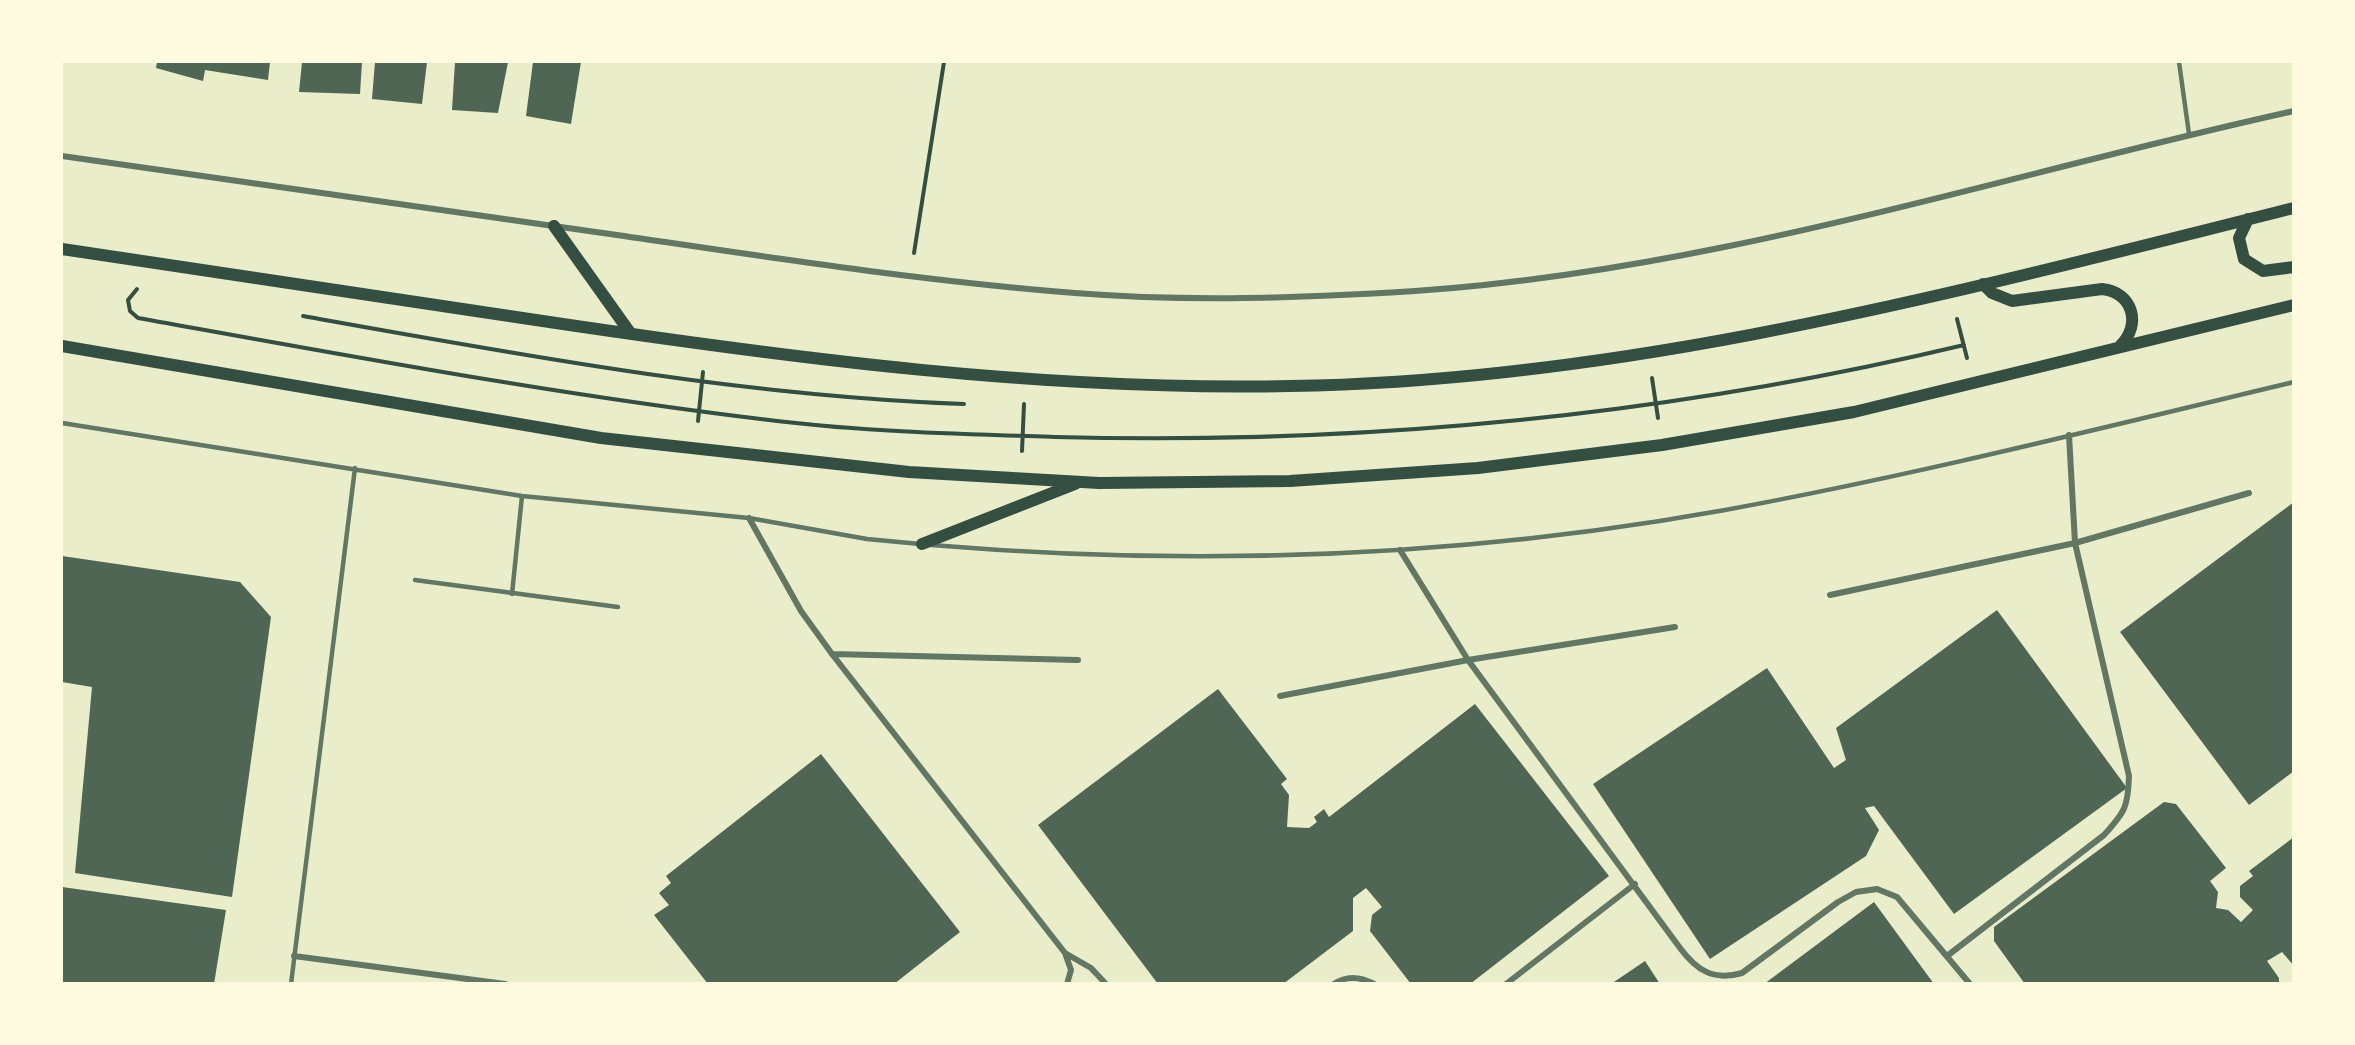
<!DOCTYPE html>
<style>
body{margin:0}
#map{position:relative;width:2355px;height:1045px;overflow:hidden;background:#e9edc9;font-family:"Source Sans 3",sans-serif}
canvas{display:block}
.frame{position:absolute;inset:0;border:63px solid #fefae0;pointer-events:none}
</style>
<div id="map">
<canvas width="2355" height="1045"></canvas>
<div class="frame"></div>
</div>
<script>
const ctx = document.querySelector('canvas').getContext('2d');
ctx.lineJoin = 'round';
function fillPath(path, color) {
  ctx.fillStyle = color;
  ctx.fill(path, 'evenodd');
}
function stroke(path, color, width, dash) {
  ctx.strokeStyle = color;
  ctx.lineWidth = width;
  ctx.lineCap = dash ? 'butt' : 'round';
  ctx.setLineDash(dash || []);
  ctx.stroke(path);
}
const building = new Path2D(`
 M157,62H270L268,80L205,70L203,81L156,68Z
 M302,62H362L360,94L299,92Z
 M375,62H427L422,104L372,99Z
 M455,62H508L498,113L452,110Z
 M533,62H581L571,124L526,116Z
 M2294,502V771L2249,805L2120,632Z
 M62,556L240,582L271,617L232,897L75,873L92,687L62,682Z
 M1997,610L2127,788L1954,914L1874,806L1865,808L1879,830L1866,856L1710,959L1593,784L1767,668L1834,768L1846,760L1836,728Z
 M1218,689L1287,779L1281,784L1289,795L1287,827L1309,828L1317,822L1314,817L1324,809L1329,817L1475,704L1609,876L1470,984H1411L1370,931L1372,915L1382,907L1366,888L1353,898V931L1283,984H1158L1038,825Z
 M821,754L960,932L894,984H708L654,915L669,905L659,893L671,883L666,876Z
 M2164,802L2176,804L2226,868L2210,881L2218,892L2216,908L2228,910L2241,922L2253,910L2240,897V886L2253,876L2249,871L2294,837V966L2282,952L2267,961L2279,978V984H2025L1994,941V927Z
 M62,887L226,910L214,984H62Z
 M1874,902L1934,984H1764Z
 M1645,961L1660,984H1611Z`);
const path = new Path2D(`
 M914,253L944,62
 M137,289L128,300L130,311L138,318C350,356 563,396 777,421C869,432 962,434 1055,437C1364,445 1663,417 1964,345
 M303,316C521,355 742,396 964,404
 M1957,319L1967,358
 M1652,378L1658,418
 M698,421L703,372
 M1022,451L1024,404`);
const service = new Path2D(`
 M2179,62L2189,134
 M62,423L522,496L749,518L867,539L920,544
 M931,545C1195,567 1465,557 1725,510C1916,475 2105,427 2294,382
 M415,580L618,607
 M512,594L522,496
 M291,984L355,468`);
const minor = new Path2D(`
 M62,156C249,182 436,209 624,236C774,258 923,281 1075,293C1188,302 1302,298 1415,291C1715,271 2002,175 2294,111
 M749,518L801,611L832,654L1065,953L1071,970L1067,984
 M1400,550L1468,660L1680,948C1697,971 1714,981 1742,973L1838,902L1856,892L1877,889L1897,897L1970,984
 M1830,595L2075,543L2249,493
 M832,654L1078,660
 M1280,696L1468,660L1675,627
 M1065,953L1091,968L1106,984
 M294,956L505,984
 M1947,956L2104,835C2125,812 2128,807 2129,776L2075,543L2069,435
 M1334,984C1347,975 1361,977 1374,984
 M1506,984L1635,884`);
const secondary = new Path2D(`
 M2248,219L2239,238L2244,259L2263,271L2294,267
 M554,226L631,334
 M62,249C226,274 391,298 556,323C799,359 1043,391 1290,386C1631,381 1964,290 2294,208
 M1983,284L1992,293L2012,301L2102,289C2133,292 2142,325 2120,346
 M62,346L601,438L909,472L1099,483L1290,481L1478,468L1662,445L1854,412L2294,305
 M922,544L1075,484`);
fillPath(building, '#4f6655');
stroke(path, '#344e41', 4);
stroke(service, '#617663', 4.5);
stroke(minor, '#617663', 6);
stroke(secondary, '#344e41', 12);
</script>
